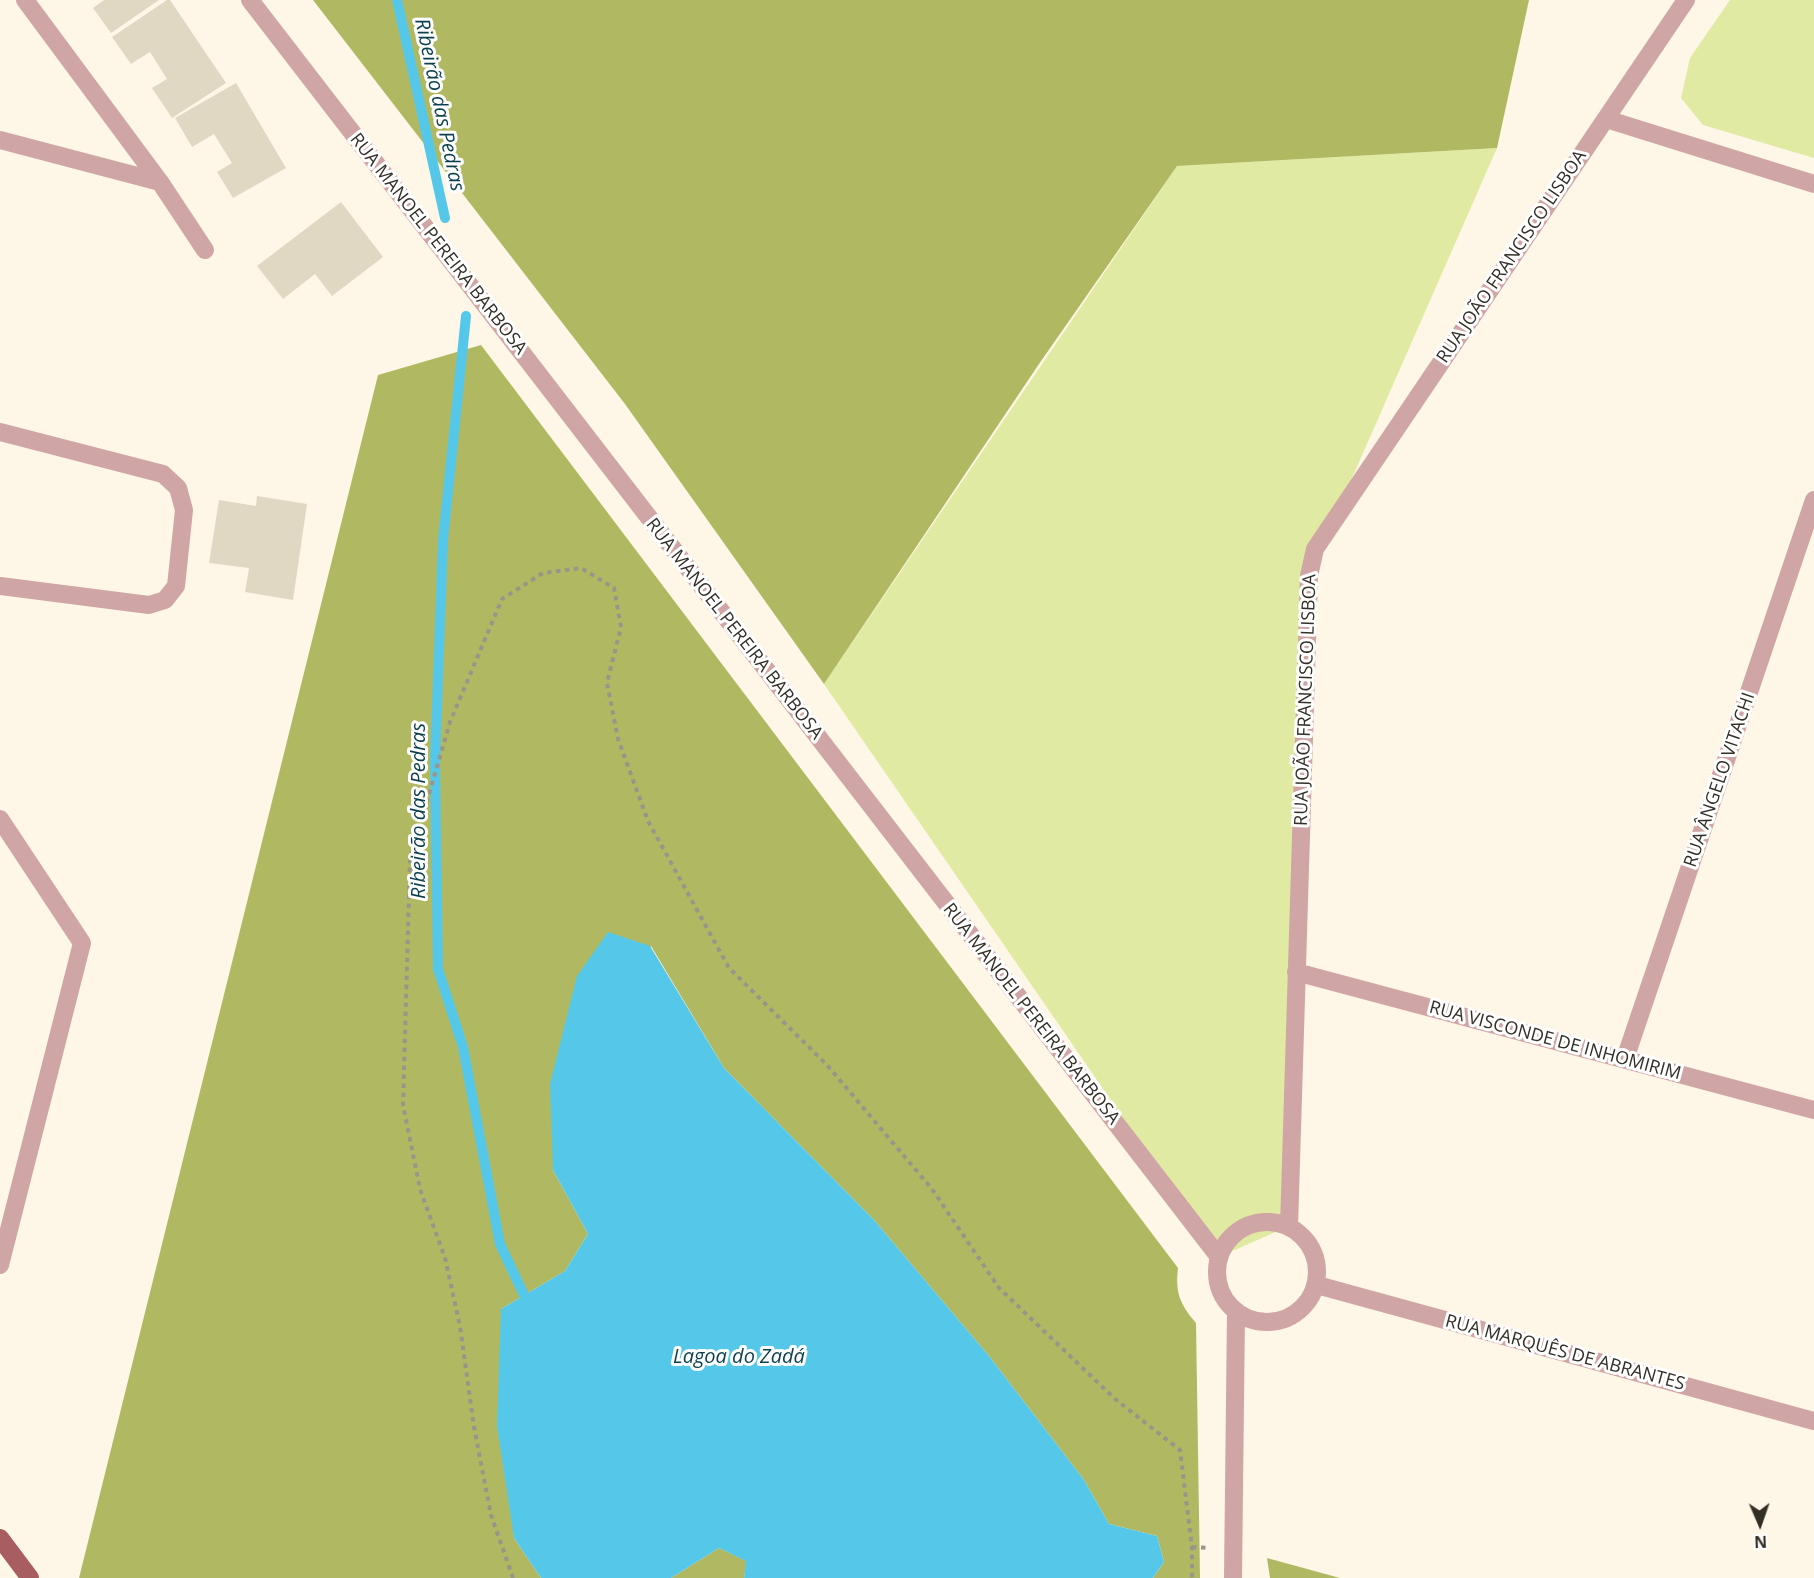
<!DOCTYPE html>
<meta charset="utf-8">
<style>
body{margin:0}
#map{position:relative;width:1814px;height:1578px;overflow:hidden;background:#fef6e6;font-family:"Open Sans",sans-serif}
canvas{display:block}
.north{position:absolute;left:1730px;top:1494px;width:60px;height:60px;-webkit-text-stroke:4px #fff;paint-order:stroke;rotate:178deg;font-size:16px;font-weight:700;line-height:24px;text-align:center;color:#332f27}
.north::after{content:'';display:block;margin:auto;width:21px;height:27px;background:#332f27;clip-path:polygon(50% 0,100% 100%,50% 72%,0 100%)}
</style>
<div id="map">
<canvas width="1814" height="1578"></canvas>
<div class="north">N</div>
</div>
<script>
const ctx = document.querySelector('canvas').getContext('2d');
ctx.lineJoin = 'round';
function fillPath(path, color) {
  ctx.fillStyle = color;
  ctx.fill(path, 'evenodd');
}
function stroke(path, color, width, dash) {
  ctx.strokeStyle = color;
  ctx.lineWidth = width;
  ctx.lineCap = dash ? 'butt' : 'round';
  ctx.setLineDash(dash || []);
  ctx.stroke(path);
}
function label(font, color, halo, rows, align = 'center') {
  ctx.font = font + ' "Open Sans",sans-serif';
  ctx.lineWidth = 6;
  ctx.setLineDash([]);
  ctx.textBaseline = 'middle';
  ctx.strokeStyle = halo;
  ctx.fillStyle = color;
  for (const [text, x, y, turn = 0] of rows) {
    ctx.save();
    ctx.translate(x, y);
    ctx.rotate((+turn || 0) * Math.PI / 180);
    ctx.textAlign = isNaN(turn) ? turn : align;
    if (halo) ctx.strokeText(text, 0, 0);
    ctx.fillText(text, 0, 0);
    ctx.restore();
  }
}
const green = new Path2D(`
 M1730,0H1814V158L1703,125L1681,98L1690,58Z
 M1497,148L1309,576L1289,1226L1219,1257L824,684L1177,166Z`);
const forest = new Path2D(`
 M313,0H1529L1497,148L1177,166L1039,364L824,684L625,404Z
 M481,345L1178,1268C1175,1293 1180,1304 1196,1323L1200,1578H1153L1164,1562L1157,1536L1109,1524L1084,1480L989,1356L874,1220L724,1068L651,946L553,1170L588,1234L565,1271L501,1309L514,1538L541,1578H79L378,375Z
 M719,1548L747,1561L744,1578H671Z
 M1267,1558L1340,1578H1270Z`);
const water = new Path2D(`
 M608,932L650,946L724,1068L874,1220L989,1356L1084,1480L1109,1524L1157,1536L1164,1562L1153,1578H744L746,1561L719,1548L671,1578H541L514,1538L497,1426L501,1309L565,1271L588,1234L553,1170L550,1084L577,976Z`);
const stream = new Path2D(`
 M397,0L445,218
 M466,316L443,540L435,761L438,969L463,1047L500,1244L524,1295`);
const building = new Path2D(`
 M104,0H159L111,33L93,8Z
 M167,0H170L226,83L172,118L152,88L167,79L150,52L131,64L112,37Z
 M236,83L286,168L233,198L217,172L232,163L214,134L192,147L175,118Z
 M341,202L383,257L332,296L315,274L283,299L257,266Z
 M257,496L307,504L293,600L245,592L249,568L209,563L219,500L256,506Z`);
const path = new Path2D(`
 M1192,1547L1209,1548
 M513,1578L491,1515L474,1427L460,1326L445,1258L420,1189L403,1105L410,860L450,722L502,599L543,573L581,568L614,588L621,627L607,683L618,739L648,821L729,968L827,1065L932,1189L999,1288L1115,1399L1180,1450L1192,1547V1578`);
const minor = new Path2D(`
 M25,0L160,182L205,250
 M250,0L1219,1257
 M1606,119L1814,184
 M0,140L160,182
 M0,432L163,474L178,488L184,510L176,586L165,600L149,605L0,586
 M0,819L82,943L0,1265
 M1296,972L1814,1110
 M1625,1059L1814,500
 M1217 1272a50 50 0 1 1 100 0a50 50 0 1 1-100 0Z
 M1289,1226L1309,576L1315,549L1686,0
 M1317,1285L1814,1421
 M1233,1578L1236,1313`);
const major = new Path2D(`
 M0,1538L30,1578`);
const streetNames = [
 ["RUA MANOEL PEREIRA BARBOSA",438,244,52],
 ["RUA JOÃO FRANCISCO LISBOA",1512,257,-56],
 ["RUA MANOEL PEREIRA BARBOSA",734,629,52],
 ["RUA JOÃO FRANCISCO LISBOA",1306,700,-88],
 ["RUA ÂNGELO VITACHI",1720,780,-71],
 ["RUA MANOEL PEREIRA BARBOSA",1031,1014,52],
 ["RUA VISCONDE DE INHOMIRIM",1555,1041,15],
 ["RUA MARQUÊS DE ABRANTES",1565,1353,15]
];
const waterNames = [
 ["Ribeirão das Pedras",439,105,78],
 ["Ribeirão das Pedras",419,811,-90],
 ["Lagoa do Zadá",739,1357]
];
fillPath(green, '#e1eaa2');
fillPath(forest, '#b0b962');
fillPath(water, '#55c8e9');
stroke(stream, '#55c8e9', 10);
fillPath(building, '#e1d8c4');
stroke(path, '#9b9589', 4, [4.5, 4.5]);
stroke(minor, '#cfa5a5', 18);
stroke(major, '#a85e61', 18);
label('18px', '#332f27', '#fff', streetNames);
label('italic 20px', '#0a3f4d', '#fff', waterNames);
</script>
